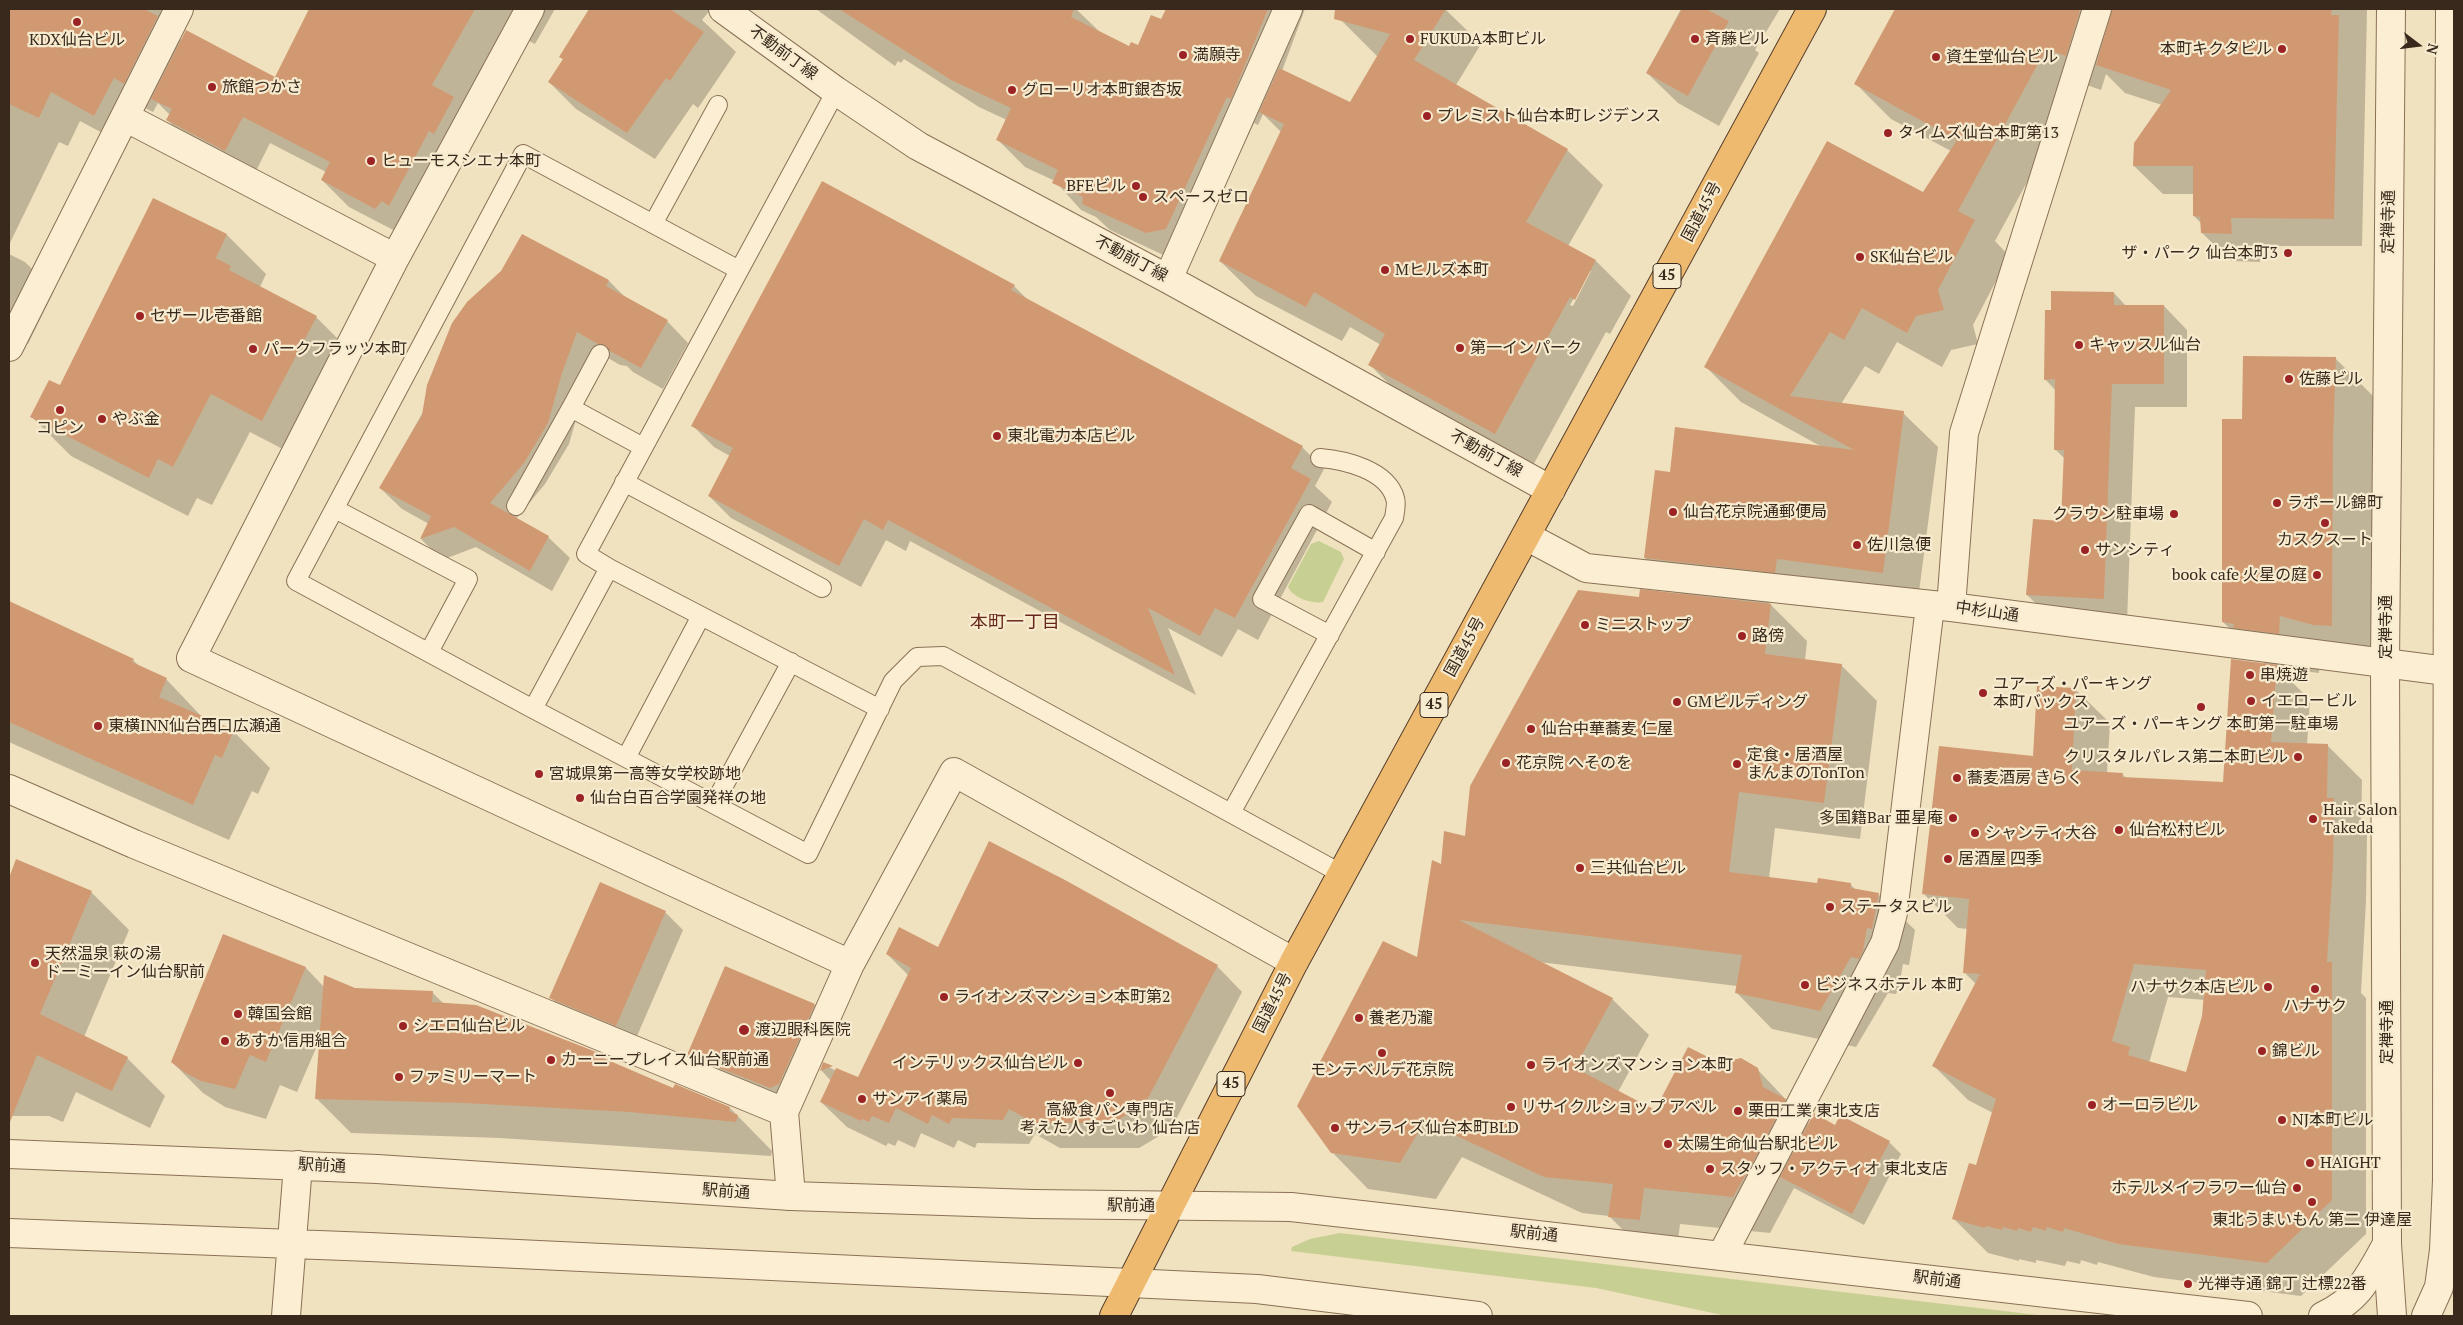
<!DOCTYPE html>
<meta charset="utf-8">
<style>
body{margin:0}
#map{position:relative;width:2463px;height:1325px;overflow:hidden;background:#f0e1bf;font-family:"PT Serif",serif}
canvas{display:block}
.frame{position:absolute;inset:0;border:10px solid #38291c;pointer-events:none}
.north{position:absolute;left:2393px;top:20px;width:50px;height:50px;-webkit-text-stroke:4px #f7ebcf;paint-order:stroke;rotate:105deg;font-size:14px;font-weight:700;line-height:20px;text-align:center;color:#38291c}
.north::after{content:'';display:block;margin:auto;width:18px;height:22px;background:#38291c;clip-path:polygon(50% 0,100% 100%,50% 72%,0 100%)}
</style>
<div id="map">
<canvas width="2463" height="1325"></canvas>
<div class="frame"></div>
<div class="north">N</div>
</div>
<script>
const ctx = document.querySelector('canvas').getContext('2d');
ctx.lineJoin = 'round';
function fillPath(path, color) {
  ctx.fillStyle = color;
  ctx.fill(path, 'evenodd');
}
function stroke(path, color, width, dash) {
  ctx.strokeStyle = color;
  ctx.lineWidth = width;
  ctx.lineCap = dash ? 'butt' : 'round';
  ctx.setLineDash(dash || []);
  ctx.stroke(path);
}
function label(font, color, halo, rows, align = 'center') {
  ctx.font = font + ' "PT Serif","Noto Sans JP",serif';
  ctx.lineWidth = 4.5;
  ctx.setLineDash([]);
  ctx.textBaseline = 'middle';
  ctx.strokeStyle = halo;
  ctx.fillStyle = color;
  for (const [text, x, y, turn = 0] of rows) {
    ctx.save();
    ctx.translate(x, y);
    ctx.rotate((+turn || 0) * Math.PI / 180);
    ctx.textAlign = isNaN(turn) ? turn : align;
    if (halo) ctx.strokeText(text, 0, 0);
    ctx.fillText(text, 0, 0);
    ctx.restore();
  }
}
const green = new Path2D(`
 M1319,541L1341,552L1344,559L1323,602C1312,604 1293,598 1288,587L1311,544Z
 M1340,1233L2046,1316H1727L1596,1288L1291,1251L1292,1247L1310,1239Z`);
const shadow = new Path2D(`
 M9,9H184L179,38L182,41L276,78L311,9H555L535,44L506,29L403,235L349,207L322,180L326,172L270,143L253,177L195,147L167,120L170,115L158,103L153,112L143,107L123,144L80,121L68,146L59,142L9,245Z
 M587,9H711L702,20L736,52L698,108L693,104L655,159L576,109L549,82L564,60L561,57L590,10Z
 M816,9H1076L1101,33L1130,48L1138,47L1162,21L1167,9H1305L1282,71L1351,104L1378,57L1342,21L1348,9H1445L1481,44L1456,85L1567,150L1603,185L1568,246L1596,261L1631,296L1610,334L1606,332L1531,469L1405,400L1370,365L1381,345L1350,327L1342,341L1256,296L1220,261L1281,132L1263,114L1258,125L1254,123L1193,256L1174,260L1110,230L1096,217L1081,210L1055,181L1025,167L998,140L1007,120L979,107L904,59L901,63L898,61L895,66ZM1589,271H1591L1573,306L1570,305Z
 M1681,9H1780L1755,50L1759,53L1719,126L1678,103L1647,73Z
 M1897,9H2083L2081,14L2106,38L2113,9H2367L2362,246H2259L2260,262L2231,261L2202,233L2201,223L2194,216L2195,194H2163L2134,166L2162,105L2125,93L2106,74L2101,90L2081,83L1995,241L2009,256L1973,325L1978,344L1951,350L1942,367L1897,342L1879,374L1865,366L1841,404L1903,413L1938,447L1917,607L1812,593L1810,607L1768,602L1807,641L1805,660L1841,665L1877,701L1860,839L1775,828L1769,878L1818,884H1850L1856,890L1878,894L1915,930L1909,965L1903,964L1899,987L1896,994L1888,993L1856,1047L1772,1029L1736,992L1737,986L1539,962L1612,999L1649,1035L1618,1092L1655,1112L1720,1065L1757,1069L1809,1124L1836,1126L1889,1142L1901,1154L1864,1225L1794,1188L1770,1233L1680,1224L1676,1256L1646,1253L1609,1216L1582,1213L1462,1157L1436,1199L1368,1189L1332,1152L1418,959L1442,865L1466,837L1640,599L1682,595L1645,558L1671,473L1822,447L1741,402L1706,367L1924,194L1951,151L1891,119L1856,84Z
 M154,199L227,235L266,274L260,287L316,317L355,356L302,459L250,432L212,505L197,498L188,516L71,456L32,417L60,387Z
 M523,235L609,281L626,298L667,321L688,343L663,389L633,372L627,366L620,365L598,352L583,395L569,444L545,484L516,519L548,537L570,558L552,591L476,547L442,560L421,539L429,524L402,509L380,488Z
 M9,254L25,262L54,291L28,344L9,335Z
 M1014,286L1029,301L1302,447L1324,469L1315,486L1332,502L1258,640L1238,629L1222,657L1168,628L1196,695L910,541L906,551L886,540L861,587L731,518L709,496L730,456L714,447L692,425Z
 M2114,293L2126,306H2164L2187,330V407H2135L2127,622L2051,618L2027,595L2063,522L2065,459L2056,450V391L2045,379Z
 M2335,358L2376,399L2373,482L2372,665L2320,656L2319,673L2278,668L2310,700L2307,745L2328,746L2362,780L2361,827L2367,833L2366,901L2361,993L2366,998V1234L2301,1296L2154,1277L2098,1262L2097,1265L2081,1260L2080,1264L2067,1261L2065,1266L2036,1260V1263L2019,1259V1261L1988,1253L1954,1219L1977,1167L1993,1113L1968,1100L1934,1066L1976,984L1964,972L1968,929L1958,928L1924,894L2034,758L2076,690L2110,723L2107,774H2122L2126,778L2224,783L2266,665L2223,622L2243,421ZM2168,997L2205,1000L2204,1016L2187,1074L2149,1063Z
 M15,605L133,660L141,668L166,679L202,717L233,731L270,768L258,794L252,791L229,840L9,742V619Z
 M17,861L91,892L129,930L84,1037L127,1058L165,1096L150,1128L76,1092L63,1122L49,1116H9V881Z
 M665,912L683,930L634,1043L569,1016L551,998Z
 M224,936L306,968L324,987L432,992L444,1004L603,1056L610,1063L674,1089L730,1108L772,1151L771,1156L500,1138L351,1133L316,1098L320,1039L297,1092L280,1085L266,1119L225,1107L203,1093L172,1062Z
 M938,949L1217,966L1242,992L1171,1129L1139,1148H1060L1035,1134L1029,1144L977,1143L975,1148L958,1140L954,1148L921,1133L915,1148L898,1140L895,1146L888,1143L886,1146L847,1127L821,1102L831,1081L821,1070L824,1064L836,1071L859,1079L909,976L887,954Z
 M814,1005L826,1017L783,1099L700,1067L688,1055Z`);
const building = new Path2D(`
 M9,9H144L158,16L124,84L114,78L94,116L51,92L39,118L9,104Z
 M309,9H475L432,85L454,97L434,134L429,131L389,206L382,201L375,209L321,180L330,162L243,117L225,151L166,120L172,109L151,99L186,30L275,77Z
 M589,9H670L704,32L670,81L666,78L627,133L548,82L563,59L559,57Z
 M839,9H1074L1071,17L1129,46L1131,42L1138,45L1151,15L1161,19L1166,9H1268L1231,99L1227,97L1166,229L1146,233L1082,204L1083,197L1052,183L1058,170L996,140L1011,108L951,80Z
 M1335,9H1446L1414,60L1568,149L1526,222L1596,260L1575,300L1570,297L1495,434L1368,365L1385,334L1314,292L1306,307L1219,261L1284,124L1259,112L1279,68L1350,102L1390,34L1334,19Z
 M1682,9H1706L1729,21L1688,96L1646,73Z
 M1895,9H2076L2080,11L2066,56L2046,49L1958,211L1975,220L1938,290L1944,310L1916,316L1907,333L1862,308L1844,340L1830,332L1790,396L1904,411L1883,573L1777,559L1775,573L1644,558L1655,470L1670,472L1675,427L1854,450L1704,367L1827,141L1923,192L1957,140L1854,84Z
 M2112,9H2332L2331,15H2339L2334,219L2231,218L2232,234L2201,233L2200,217L2193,216V166H2133L2134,143L2171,90L2096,65Z
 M822,181L1015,285L1011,290L1303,446L1291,468L1311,479L1235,618L1215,608L1200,636L1148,608L1175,675L888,520L883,530L864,519L839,566L708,496L733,448L691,426Z
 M153,198L227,234L216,258L231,266L229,270L317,316L262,421L211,394L173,467L158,459L149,478L30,417L49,380L60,385Z
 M522,234L609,280L606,286L668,320L641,368L610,351L605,345L598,344L577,332L562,373L548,423L524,463L490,503L549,536L530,571L454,527L420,539L431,516L379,488L422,415L427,385L452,323L467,302L501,271Z
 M2051,291L2114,292V305H2164V384H2112L2104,599L2026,595L2033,519L2061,521L2064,450H2054L2055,379L2044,380L2045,310H2051Z
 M2243,356L2336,357L2333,441L2332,626L2313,625L2280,616L2279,634L2233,628L2234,624L2222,622V419H2242Z
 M1640,589L1771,604L1765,654L1842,664L1824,803L1739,792L1729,872L1817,883L1818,878L1851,883V888L1879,893L1872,929L1867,928L1863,951L1859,959L1851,957L1820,1011L1735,993L1742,955L1459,920L1613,998L1575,1068L1655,1110L1688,1047L1720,1063L1741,1058L1758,1068L1763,1087L1786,1099L1753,1162L1733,1197L1644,1188L1640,1220L1608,1217L1613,1184L1544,1177L1425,1121L1400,1163L1331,1153L1297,1106L1383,941L1417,957L1432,860L1441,864L1444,831L1465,836L1470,786L1578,590L1639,597Z
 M9,601L134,659L132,662L167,678L159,697L234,730L222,758L215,755L193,805L9,722Z
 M2231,659L2277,665L2271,742L2328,744L2327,798H2334L2333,866L2327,962H2332V1200L2267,1263L2118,1244L2064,1228L2063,1232L2047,1227L2046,1231L2033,1227L2031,1232L2018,1228L2017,1231L2003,1227L2002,1230L1986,1226L1985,1228L1952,1219L1969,1163L1976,1165L1996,1099L1932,1066L1980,974L1963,973L1969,899L1922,894L1939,746L2033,756L2037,686L2076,688L2072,770L2123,773L2122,777L2223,782ZM2134,964L2206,970L2202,1016L2186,1072L2128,1055L2130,1047L2112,1041Z
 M989,841L1065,880L1218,965L1145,1104L1113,1123H1034L1009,1109L1003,1120L952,1118L949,1124L932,1115L928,1124L896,1108L889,1123L872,1116L869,1122L862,1119L861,1121L820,1102L836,1068L858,1077L911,968L886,954L899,927L938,947Z
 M16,859L92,891L40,1014L128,1057L112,1091L37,1055L10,1122L9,878Z
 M600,882L666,911L616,1026L549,998Z
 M223,934L306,967L266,1062L250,1055L235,1089L201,1081L184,1072L171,1062Z
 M725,966L815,1004L779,1084L770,1088L687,1055Z
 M324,975L355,988L433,991L432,1002L476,1005L604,1055L603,1058L673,1088L675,1084L730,1107L729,1111L738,1115L736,1122L629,1112L464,1103L315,1099Z
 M823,1062L833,1066L820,1071Z
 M1814,1113L1835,1125L1840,1115L1890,1141L1852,1214L1780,1177Z`);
const service = new Path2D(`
 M836,91L586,554L609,568L533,709L808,854L893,681L917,657L943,656L1342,874
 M653,224L718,105
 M571,408L600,354
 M624,482L822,588
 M516,506L571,408L643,447
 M335,509L468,579L429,652
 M609,568L880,709
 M1330,635L1262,599L1309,514L1376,552
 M533,709L296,581L523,154L739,270
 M626,758L701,616
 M714,804L791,662
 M1231,813L1394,518C1395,512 1397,503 1395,498C1387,470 1345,460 1320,458`);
const minor = new Path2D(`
 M530,9L395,258L191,658L850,964
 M723,9L836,91L918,146L1168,279L1551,490
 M125,117L395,258
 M1168,279L1288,9
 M9,347L179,9
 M1526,536L1586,568L1951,607L2454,672
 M1951,607L1964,433L2097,9
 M9,789L134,844L784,1112L791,1196
 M784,1112L850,964L954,772L1294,962
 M2387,1244L2392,1316
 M1722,1255L1885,943L1893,913L1930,606`);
const tertiary = new Path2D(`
 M9,1154L377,1169L791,1196L1033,1204L1291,1207L2248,1316
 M9,1233L370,1247L1257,1289L1478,1316
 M286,1316L298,1165
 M2323,1316C2360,1298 2367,1279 2387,1244L2385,663L2391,9
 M2426,1316L2439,1287L2444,1250L2447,1180C2447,790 2448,399 2450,9`);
const trunk = new Path2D(`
 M1114,1316L1294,962L1812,9`);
const markers = [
 [77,22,5,"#9c2325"],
 [1410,39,5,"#9c2325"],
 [1695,39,5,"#9c2325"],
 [2282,49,5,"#9c2325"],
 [1183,55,5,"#9c2325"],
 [1936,57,5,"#9c2325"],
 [212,87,5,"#9c2325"],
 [1012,90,5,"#9c2325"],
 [1427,116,5,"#9c2325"],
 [1888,133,5,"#9c2325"],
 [371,161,5,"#9c2325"],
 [1136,186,5,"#9c2325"],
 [1143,197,5,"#9c2325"],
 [2288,253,5,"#9c2325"],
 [1860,257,5,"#9c2325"],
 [1385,270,5,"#9c2325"],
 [140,316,5,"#9c2325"],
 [2079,345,5,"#9c2325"],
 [1460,348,5,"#9c2325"],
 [253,349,5,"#9c2325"],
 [2289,379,5,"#9c2325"],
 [60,410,5,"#9c2325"],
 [102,419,5,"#9c2325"],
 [997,436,5,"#9c2325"],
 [2277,503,5,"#9c2325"],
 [1673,512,5,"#9c2325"],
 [2174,514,5,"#9c2325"],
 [2325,523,5,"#9c2325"],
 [1857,545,5,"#9c2325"],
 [2085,550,5,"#9c2325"],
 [2317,575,5,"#9c2325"],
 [1585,625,5,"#9c2325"],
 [1742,636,5,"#9c2325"],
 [2250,675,5,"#9c2325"],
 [1983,693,5,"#9c2325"],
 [2251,701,5,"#9c2325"],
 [1677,702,5,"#9c2325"],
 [2201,707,5,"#9c2325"],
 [98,726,5,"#9c2325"],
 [1531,729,5,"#9c2325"],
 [2298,757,5,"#9c2325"],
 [1506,763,5,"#9c2325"],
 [1737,764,5,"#9c2325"],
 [539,774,5,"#9c2325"],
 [1957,778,5,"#9c2325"],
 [580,798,5,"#9c2325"],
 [1953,818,5,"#9c2325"],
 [2313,819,5,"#9c2325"],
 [2119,830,5,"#9c2325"],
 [1975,833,5,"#9c2325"],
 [1948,859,5,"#9c2325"],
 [1580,868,5,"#9c2325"],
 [1830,907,5,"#9c2325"],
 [35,963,5,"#9c2325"],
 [1805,985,5,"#9c2325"],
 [2268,987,5,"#9c2325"],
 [2315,989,5,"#9c2325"],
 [944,997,5,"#9c2325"],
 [238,1014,5,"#9c2325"],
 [1359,1018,5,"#9c2325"],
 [403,1026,5,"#9c2325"],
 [744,1030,6,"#9c2325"],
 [225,1041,5,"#9c2325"],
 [2262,1051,5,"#9c2325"],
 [1382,1053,5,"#9c2325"],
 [551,1060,5,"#9c2325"],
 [1078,1063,5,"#9c2325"],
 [1531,1065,5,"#9c2325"],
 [399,1077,5,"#9c2325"],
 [1110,1093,5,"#9c2325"],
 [862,1099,5,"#9c2325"],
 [2092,1105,5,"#9c2325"],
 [1511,1107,5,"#9c2325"],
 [1738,1111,5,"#9c2325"],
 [2282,1120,5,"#9c2325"],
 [1335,1128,5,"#9c2325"],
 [1668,1144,5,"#9c2325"],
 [2310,1163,5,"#9c2325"],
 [1710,1169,5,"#9c2325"],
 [2297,1188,5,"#9c2325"],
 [2312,1202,5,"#9c2325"],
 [2188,1284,5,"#9c2325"]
];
const shields = [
 [1667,276,28],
 [1434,705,28],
 [1231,1084,28]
];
const shieldNames = [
 ["45",1667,276],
 ["45",1434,705],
 ["45",1231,1084]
];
const poiNames = [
 ["FUKUDA本町ビル",1420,39],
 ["斉藤ビル",1705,39],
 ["KDX仙台ビル",77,40,"center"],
 ["本町キクタビル",2272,49,"right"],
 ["満願寺",1193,55],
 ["資生堂仙台ビル",1946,57],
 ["旅館つかさ",222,87],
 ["グローリオ本町銀杏坂",1022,90],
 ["プレミスト仙台本町レジデンス",1437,116],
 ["タイムズ仙台本町第13",1898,133],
 ["ヒューモスシエナ本町",381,161],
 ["BFEビル",1126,186,"right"],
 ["スペースゼロ",1153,197],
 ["ザ・パーク 仙台本町3",2278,253,"right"],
 ["SK仙台ビル",1870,257],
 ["Mヒルズ本町",1395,270],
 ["セザール壱番館",150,316],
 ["キャッスル仙台",2089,345],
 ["第一インパーク",1470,348],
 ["パークフラッツ本町",263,349],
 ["佐藤ビル",2299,379],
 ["やぶ金",112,419],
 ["コピン",60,428,"center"],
 ["東北電力本店ビル",1007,436],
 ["ラポール錦町",2287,503],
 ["仙台花京院通郵便局",1683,512],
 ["クラウン駐車場",2164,514,"right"],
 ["カスクスート",2325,540,"center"],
 ["佐川急便",1867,545],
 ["サンシティ",2095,550],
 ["book cafe 火星の庭",2307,575,"right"],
 ["ミニストップ",1595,625],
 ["路傍",1752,636],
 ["串焼遊",2260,675],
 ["ユアーズ・パーキング",1993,684],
 ["本町バックス",1993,702],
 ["イエロービル",2261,701],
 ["GMビルディング",1687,702],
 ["ユアーズ・パーキング 本町第一駐車場",2201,724,"center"],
 ["東横INN仙台西口広瀬通",108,726],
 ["仙台中華蕎麦 仁屋",1541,729],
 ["定食・居酒屋",1747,755],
 ["まんまのTonTon",1747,773],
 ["クリスタルパレス第二本町ビル",2288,757,"right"],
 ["花京院 へそのを",1516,763],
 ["宮城県第一高等女学校跡地",549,774],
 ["蕎麦酒房 きらく",1967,778],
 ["仙台白百合学園発祥の地",590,798],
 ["Hair Salon",2323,810],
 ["Takeda",2323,828],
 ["多国籍Bar 亜星庵",1943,818,"right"],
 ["仙台松村ビル",2129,830],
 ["シャンティ大谷",1985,833],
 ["居酒屋 四季",1958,859],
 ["三共仙台ビル",1590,868],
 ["ステータスビル",1840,907],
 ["天然温泉 萩の湯",45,954],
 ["ドーミーイン仙台駅前",45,972],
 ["ビジネスホテル 本町",1815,985],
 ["ハナサク本店ビル",2258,987,"right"],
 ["ライオンズマンション本町第2",954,997],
 ["ハナサク",2315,1006,"center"],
 ["韓国会館",248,1014],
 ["養老乃瀧",1369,1018],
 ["シエロ仙台ビル",413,1026],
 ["渡辺眼科医院",755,1030],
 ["あすか信用組合",235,1041],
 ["錦ビル",2272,1051],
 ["カーニープレイス仙台駅前通",561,1060],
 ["インテリックス仙台ビル",1068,1063,"right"],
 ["ライオンズマンション本町",1541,1065],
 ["モンテベルデ花京院",1382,1070,"center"],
 ["ファミリーマート",409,1077],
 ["サンアイ薬局",872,1099],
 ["オーロラビル",2102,1105],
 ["リサイクルショップ アベル",1521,1107],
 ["高級食パン専門店",1110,1110,"center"],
 ["考えた人すごいわ 仙台店",1110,1128,"center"],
 ["栗田工業 東北支店",1748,1111],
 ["NJ本町ビル",2292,1120],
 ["サンライズ仙台本町BLD",1345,1128],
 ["太陽生命仙台駅北ビル",1678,1144],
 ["HAIGHT",2320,1163],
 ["スタッフ・アクティオ 東北支店",1720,1169],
 ["ホテルメイフラワー仙台",2287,1188,"right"],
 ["東北うまいもん 第二 伊達屋",2312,1220,"center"],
 ["光禅寺通 錦丁 辻標22番",2198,1284]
];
const streetNames = [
 ["不動前丁線",783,53,36],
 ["国道45号",1702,212,-62],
 ["定禅寺通",2389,222,-89],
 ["不動前丁線",1131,259,28],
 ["不動前丁線",1486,454,29],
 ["中杉山通",1987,612,8],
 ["定禅寺通",2386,627,-90],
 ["国道45号",1465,647,-61],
 ["国道45号",1273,1003,-63],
 ["定禅寺通",2387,1032,-90],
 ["駅前通",322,1166,3],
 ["駅前通",726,1192,4],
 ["駅前通",1131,1206,1],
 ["駅前通",1534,1234,6],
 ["駅前通",1937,1280,7]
];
const neighbourhoodNames = [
 ["本町一丁目",1015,623]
];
fillPath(green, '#c8cf92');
fillPath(shadow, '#0003');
fillPath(building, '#d19972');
stroke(service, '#8a7156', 20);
stroke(minor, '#8a7156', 30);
stroke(tertiary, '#8a7156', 30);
stroke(trunk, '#573f2b', 30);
stroke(service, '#fbeed2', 18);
stroke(minor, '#fbeed2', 28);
stroke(tertiary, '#fbeed2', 28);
stroke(trunk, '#eeba6f', 28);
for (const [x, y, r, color] of markers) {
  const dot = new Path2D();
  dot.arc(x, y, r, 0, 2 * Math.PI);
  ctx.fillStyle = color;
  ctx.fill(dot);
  stroke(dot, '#f7ebcf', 2);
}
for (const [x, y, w] of shields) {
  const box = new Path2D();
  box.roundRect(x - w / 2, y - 12.5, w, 25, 4);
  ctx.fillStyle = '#f7ebcf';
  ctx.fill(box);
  stroke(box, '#38291c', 1);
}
label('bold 15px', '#38291c', null, shieldNames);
label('16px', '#38291c', '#f7ebcf', poiNames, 'left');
label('16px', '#38291c', '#f7ebcf', streetNames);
label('18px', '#672819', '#f7ebcf', neighbourhoodNames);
</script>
